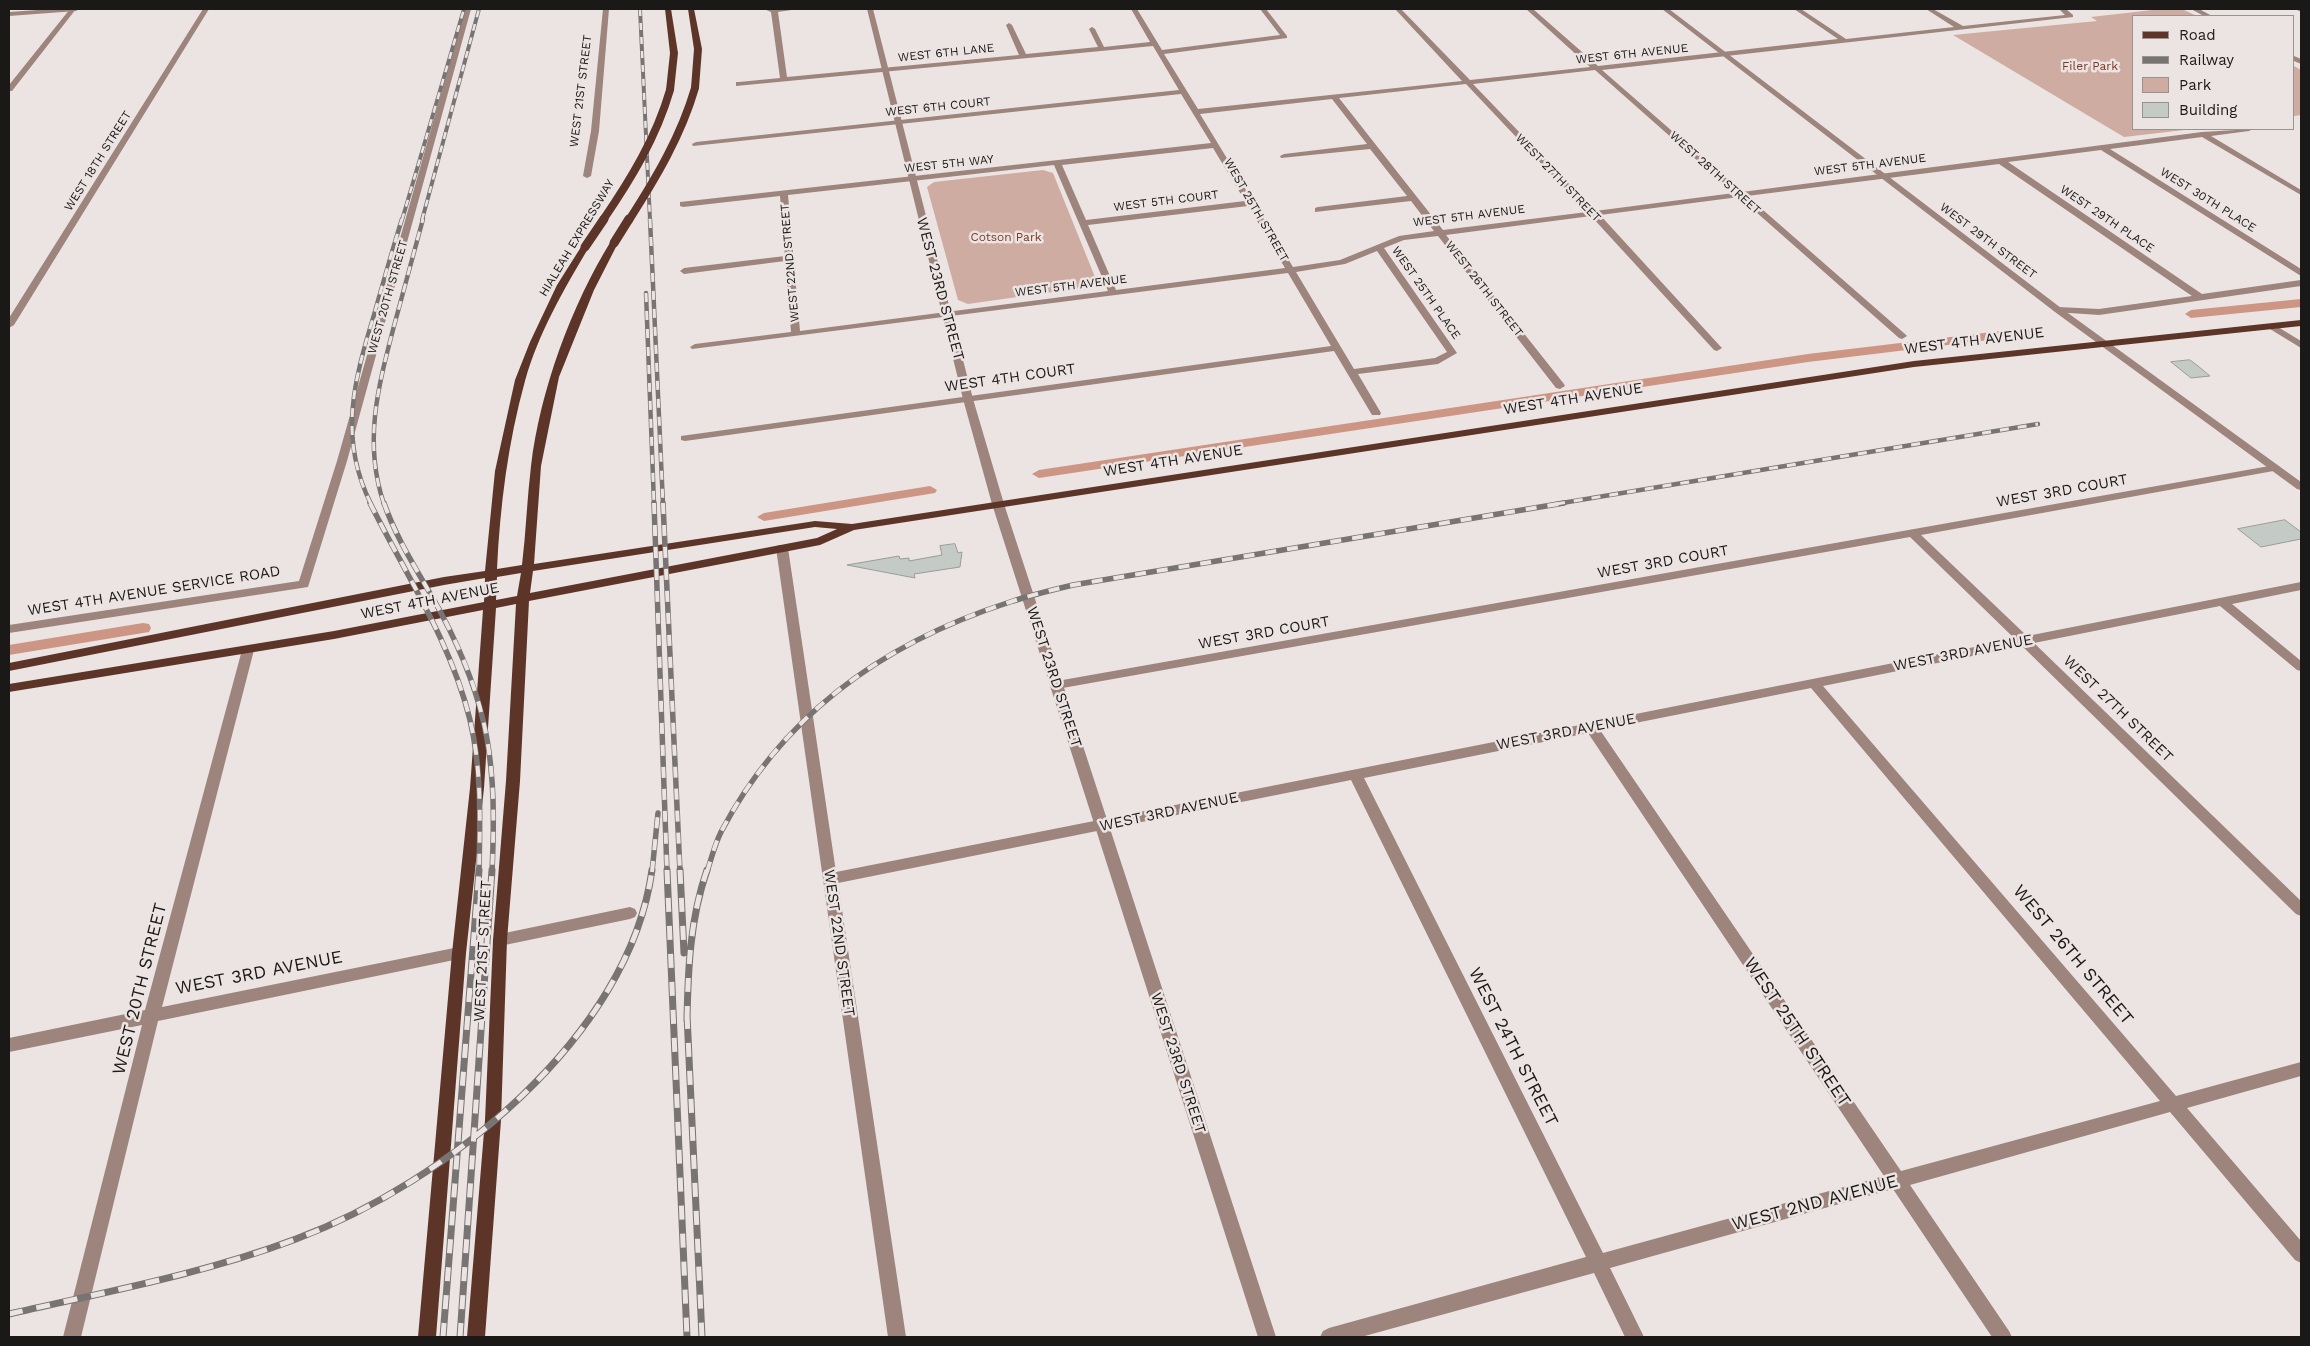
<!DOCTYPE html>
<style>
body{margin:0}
#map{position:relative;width:2310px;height:1346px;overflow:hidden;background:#ebe4e2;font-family:"Work Sans",sans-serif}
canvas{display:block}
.frame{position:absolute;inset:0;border:10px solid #1b1818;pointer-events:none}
.legend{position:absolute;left:2132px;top:15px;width:162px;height:115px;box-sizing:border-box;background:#ebe4e2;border:1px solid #989291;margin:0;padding:6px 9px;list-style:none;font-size:15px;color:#1b1818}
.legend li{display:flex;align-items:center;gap:10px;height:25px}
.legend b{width:25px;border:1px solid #989291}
</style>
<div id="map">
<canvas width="2310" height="1346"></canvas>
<div class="frame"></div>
<ul class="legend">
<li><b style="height:6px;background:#5d3528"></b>Road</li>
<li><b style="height:6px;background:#787473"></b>Railway</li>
<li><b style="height:14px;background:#cfaca1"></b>Park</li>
<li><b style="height:14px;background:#c4cbc7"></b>Building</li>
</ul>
</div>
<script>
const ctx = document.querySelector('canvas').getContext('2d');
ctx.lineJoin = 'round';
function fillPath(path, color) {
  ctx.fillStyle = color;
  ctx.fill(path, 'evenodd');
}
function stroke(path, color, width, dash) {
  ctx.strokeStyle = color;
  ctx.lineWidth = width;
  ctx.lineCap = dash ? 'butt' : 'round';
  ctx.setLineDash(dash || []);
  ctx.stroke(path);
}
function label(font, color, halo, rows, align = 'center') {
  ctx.font = font + ' "Work Sans",sans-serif';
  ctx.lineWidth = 5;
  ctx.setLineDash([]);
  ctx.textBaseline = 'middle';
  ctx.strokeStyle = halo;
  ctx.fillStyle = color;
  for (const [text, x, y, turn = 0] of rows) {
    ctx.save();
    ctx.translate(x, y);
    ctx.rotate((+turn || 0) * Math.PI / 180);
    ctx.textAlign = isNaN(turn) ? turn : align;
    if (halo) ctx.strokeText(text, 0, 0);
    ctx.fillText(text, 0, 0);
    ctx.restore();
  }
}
const green = new Path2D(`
 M2161,9H2182L2197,16H2134V129H2193L2124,137L1953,35L2097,21L2091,17Z
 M2294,66L2301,70V115L2294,116Z
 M1043,170L1053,173L1097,282L1095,286L968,304L958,300L927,187L934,182Z`);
const canal = new Path2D(`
 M2301,299V307L2191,318L2185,314L2191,310Z
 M2026,328L2032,332L2030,335L1808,362L1039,478L1032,474L1039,470L1808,354Z
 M930,486L937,490L935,493L764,521L757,517L764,513Z
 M143,623L149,624L151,628L149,632L9,655V645Z`);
const building = new Path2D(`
 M2190,360L2198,366L2210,376L2191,378L2171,362Z
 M2285,520L2301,532V539L2261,547L2238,529Z
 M955,544L958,553L962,552L960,567L914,574L915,578L847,565L899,556L900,559L909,558V561L942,555L940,546Z`);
const minor = new Path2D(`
 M70,9H76L12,91H9V85Z
 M203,9H209L14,325L9,328V318Z
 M465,9H471L347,461L308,587L9,633V625L299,581L337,461Z
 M603,9H609L599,131L591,176L587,178L583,176L591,131Z
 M764,9H798L778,12L787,77L1019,55L1006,25L1009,23L1012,25L1026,54L1098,47L1089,29L1092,27L1095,29L1104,47L1150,42L1131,9H1137L1162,50L1280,35L1260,9H1266L1287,36V38L1164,54L1198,109L1462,81L1395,9H1401L1470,80L1590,67L1526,9H1533L1598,66L1838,39L1794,9H1801L1846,39L1954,27L1926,9H1933L1963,26L2065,15L2059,9H2066L2073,15V17L1602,70L1742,192L2202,132L2253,129L2249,131L2211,136L2301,190V195L2202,137L2110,149L2301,269V276L2101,150L2008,162L2202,294L2301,280V286L2099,315L2055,312V308L2058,307L2099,309L2192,296L1999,164L1747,196L1905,334L1907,336L1902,339L1899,338L1739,197L1600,215L1720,346L1722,348L1717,351L1714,350L1591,216L1446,235L1564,384L1565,386L1560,389L1556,388L1438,236L1404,240L1384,248L1457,353L1438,364L1358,374L1381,413L1380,415H1372L1334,351L685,441L681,440V436L1331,346L1288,273L692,349L690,347L695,344L791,332L785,261L684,274L680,271L684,268L785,256L780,196L683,207L680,206V202L1211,143L1181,94L693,146L692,144L696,142L1179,90L1153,46L736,86V82H739L780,78L771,12ZM1595,70L1734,193L1595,211L1473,84ZM1466,84L1587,212L1443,230L1339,98ZM1332,99L1367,144L1284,154L1280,156L1281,158L1370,149L1407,196L1318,207L1315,208V212L1411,201L1434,231L1399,236L1340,260L1293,267L1200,114ZM1213,148L1245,201L1086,220L1062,165ZM1054,165L1108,291L800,331L788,195ZM1248,206L1285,268L1116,290L1088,225ZM1377,251L1447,352L1435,358L1354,369L1296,272L1345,264Z
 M2191,9H2199L2212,16H2204Z
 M2296,9H2301V12L2297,10Z
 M2294,56L2301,59V64L2294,61Z
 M2273,324L2301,341V348L2270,329L2268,327Z
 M2275,465L2279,466L2280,468L2279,470L1921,535L2027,636L2301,582V590L2232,604L2301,661V671L2297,670L2220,606L2034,643L2301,901V916L2296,914L2022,646L1823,686L2176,1096L2301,1062V1076L2187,1108L2301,1241V1263L2295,1260L2170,1112L1910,1185L2009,1331L2012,1337H1992L1893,1189L1610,1268L1644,1337H1625L1594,1273L1361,1337H1320L1323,1331L1329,1328L1586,1257L1351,780L838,883L906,1337H888L776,548L778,545H786L788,548L836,872L2015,639L1910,537L1057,689L1051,685L1057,681ZM1811,688L2160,1101L1901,1171L1600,730ZM1588,733L1884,1176L1603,1253L1364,778Z
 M248,646L254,650L162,1007L459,947L464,949L466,953L464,957L459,959L158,1021L81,1337H63L142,1025L9,1052V1038L145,1010L242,650Z
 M630,907L635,909L637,913L635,917L630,919L500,946L495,944L493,940L495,936L500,934Z`);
const tertiary = new Path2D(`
 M52,9H79L76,11L9,16V12Z
 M867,9H873L973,399L1004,504L1276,1337H1258L992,504L963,399Z
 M1662,9H1669L2061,308L2301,482V490L2297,489L2055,312Z`);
const primary = new Path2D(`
 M665,9H671L678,53L674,90L670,92L666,90L670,53Z
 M688,9H694L702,49L699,88L695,90L691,88L694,49Z
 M611,241L618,243L594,290L559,377L541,466L534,564L815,521L852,524L1914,361L2301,320V326L1914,367L854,530L820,545L529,601L520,781L507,940L501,1120L485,1337H467L485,1120L493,940L506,781L516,604L496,608L484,788L466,953L436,1337H418L452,953L470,788L483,610L334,639L9,692V684L334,631L484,602L485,578L444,585L9,671V663L444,577L485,571L495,471L515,380L530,342L557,285L581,247L585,244L589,247C564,289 538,334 525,381C508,442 500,506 497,569L522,565C526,532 527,499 531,466C540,391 571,306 611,241ZM815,527L837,529L817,538L530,593L533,571ZM521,573L517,596L496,600L497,577Z`);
const railFar3 = new Path2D(`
 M640,9L650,220
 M402,220L464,9
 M422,220L479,9`);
const railFar2 = new Path2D(`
 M650,219L663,504
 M646,293L654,504
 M371,504C338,438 354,381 374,315C383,283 392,251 402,219
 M384,504C363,443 378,387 394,326C404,290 413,255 423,219
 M1556,504L2038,424`);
const railFar1 = new Path2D(`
 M370,503C406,575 451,642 470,720C482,770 480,821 479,872
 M384,503C397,541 421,576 440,611C490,705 497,766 492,872
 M654,503L667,872
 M663,503L680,872
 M652,872L658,813
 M707,872C711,859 715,844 721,832C783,714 885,642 1010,602C1031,595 1052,590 1073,585L1564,503`);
const rail = new Path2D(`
 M667,870L687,1337
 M680,870L684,953
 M687,1015L702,1337
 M687,1020C688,969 690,919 707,870
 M9,1314C105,1292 203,1274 296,1239C445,1183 629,1038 652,870
 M443,1337L479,870
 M460,1337L492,870`);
const primaryBridgeFar1 = new Path2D(`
 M603,220C631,179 656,138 670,90
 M629,220C656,178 681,136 695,88`);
const primaryBridge = new Path2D(`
 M614,243L629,219
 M585,247L604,219`);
const farStreetnames = [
 ["WEST 6TH LANE",946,53,-6],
 ["WEST 6TH AVENUE",1632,54,-6],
 ["WEST 21ST STREET",581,91,-83],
 ["WEST 6TH COURT",938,107,-6],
 ["WEST 18TH STREET",98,161,-58],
 ["WEST 5TH WAY",949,164,-6],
 ["WEST 5TH AVENUE",1870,165,-7],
 ["WEST 28TH STREET",1715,173,42],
 ["WEST 27TH STREET",1558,178,46],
 ["WEST 30TH PLACE",2208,200,32],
 ["WEST 5TH COURT",1166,201,-7],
 ["WEST 25TH STREET",1256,210,60],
 ["WEST 5TH AVENUE",1469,216,-7],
 ["WEST 29TH PLACE",2107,219,34],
 ["HIALEAH EXPRESSWAY",577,238,-59],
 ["WEST 29TH STREET",1988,241,37],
 ["WEST 22ND STREET",790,263,-95],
 ["WEST 5TH AVENUE",1071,286,-7],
 ["WEST 26TH STREET",1484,289,52],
 ["WEST 25TH PLACE",1426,293,55],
 ["WEST 20TH STREET",388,297,-74]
];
const farParknames = [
 ["Filer Park",2090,66],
 ["Cotson Park",1006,237]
];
const streetNames = [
 ["WEST 23RD STREET",940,289,75],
 ["WEST 4TH AVENUE",1974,341,-7],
 ["WEST 4TH COURT",1010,378,-8],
 ["WEST 4TH AVENUE",1573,399,-9],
 ["WEST 4TH AVENUE",1173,461,-9],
 ["WEST 3RD COURT",2062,491,-10],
 ["WEST 3RD COURT",1663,562,-10],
 ["WEST 4TH AVENUE SERVICE ROAD",154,591,-9],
 ["WEST 4TH AVENUE",430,601,-11],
 ["WEST 3RD COURT",1264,633,-10],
 ["WEST 3RD AVENUE",1963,653,-11],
 ["WEST 23RD STREET",1054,677,72],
 ["WEST 27TH STREET",2118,709,44],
 ["WEST 3RD AVENUE",1566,732,-11],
 ["WEST 3RD AVENUE",1169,812,-12],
 ["WEST 22ND STREET",839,943,82],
 ["WEST 21ST STREET",483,951,-87],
 ["WEST 23RD STREET",1178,1063,72]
];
const nearStreetnames = [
 ["WEST 26TH STREET",2073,955,50],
 ["WEST 3RD AVENUE",259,973,-11],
 ["WEST 20TH STREET",140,989,-76],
 ["WEST 25TH STREET",1797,1032,56],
 ["WEST 24TH STREET",1513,1047,63],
 ["WEST 2ND AVENUE",1815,1203,-15]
];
fillPath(green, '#cfaca1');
fillPath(canal, '#cd9583');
fillPath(building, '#c4cbc7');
stroke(building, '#979d9a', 1);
fillPath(minor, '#9d847c');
fillPath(tertiary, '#9d847c');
fillPath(primary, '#5d3528');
stroke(railFar3, '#787473', 4);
stroke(railFar2, '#787473', 4.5);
stroke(railFar1, '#787473', 5.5);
stroke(rail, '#787473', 7);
stroke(railFar3, '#ebe4e2', 2.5, [7]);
stroke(railFar2, '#ebe4e2', 3, [9]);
stroke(railFar1, '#ebe4e2', 4, [11]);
stroke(rail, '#ebe4e2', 5, [14]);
stroke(primaryBridgeFar1, '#5d3528', 8);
stroke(primaryBridge, '#5d3528', 9);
label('12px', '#1b1818', '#ebe4e2', farStreetnames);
label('12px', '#7c3820', '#ebe4e2', farParknames);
label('15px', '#1b1818', '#ebe4e2', streetNames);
label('18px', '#1b1818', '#ebe4e2', nearStreetnames);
</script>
